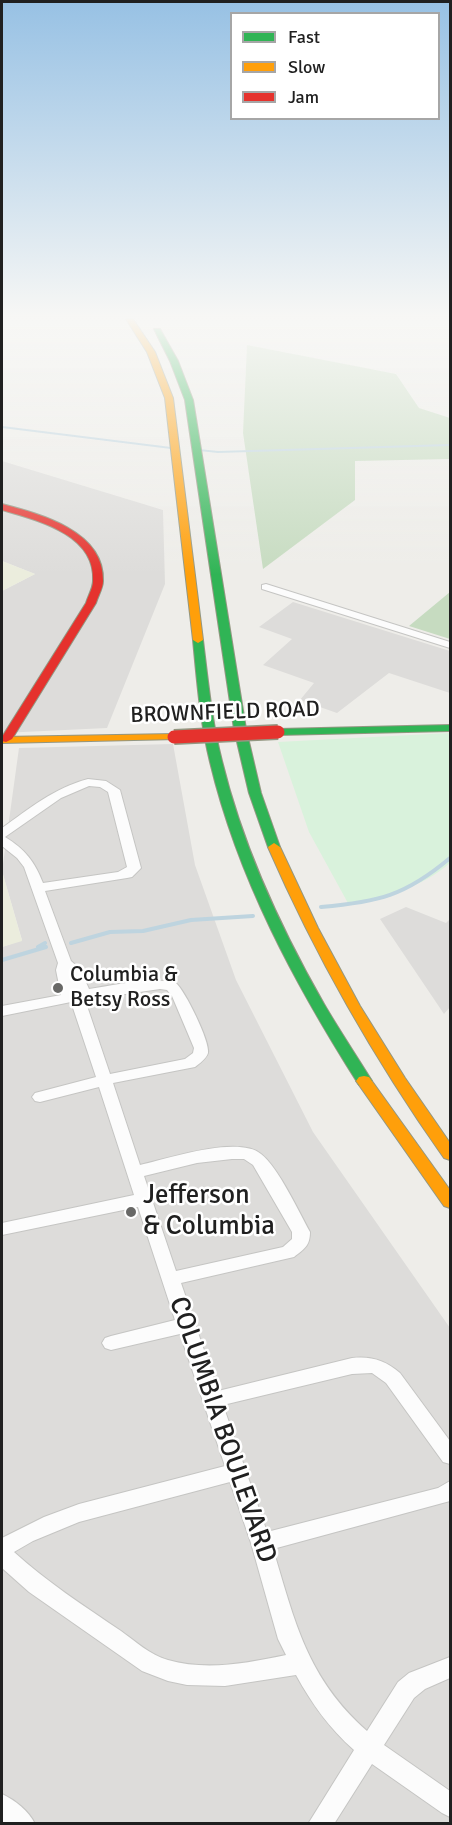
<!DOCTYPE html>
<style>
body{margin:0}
#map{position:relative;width:452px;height:1825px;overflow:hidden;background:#eeede9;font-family:Signika,sans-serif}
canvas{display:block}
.frame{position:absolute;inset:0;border:3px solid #202020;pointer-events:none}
.legend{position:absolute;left:230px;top:12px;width:210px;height:108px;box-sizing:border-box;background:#fff;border:2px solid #a6a6a6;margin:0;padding:8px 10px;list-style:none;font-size:18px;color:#202020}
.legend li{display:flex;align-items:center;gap:12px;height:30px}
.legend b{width:30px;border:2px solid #a6a6a6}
</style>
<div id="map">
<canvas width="452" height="1825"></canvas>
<div class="frame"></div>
<ul class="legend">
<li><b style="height:8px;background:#30b455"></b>Fast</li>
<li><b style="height:8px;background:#ff9f0a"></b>Slow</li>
<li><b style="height:8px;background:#e5322d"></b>Jam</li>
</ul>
</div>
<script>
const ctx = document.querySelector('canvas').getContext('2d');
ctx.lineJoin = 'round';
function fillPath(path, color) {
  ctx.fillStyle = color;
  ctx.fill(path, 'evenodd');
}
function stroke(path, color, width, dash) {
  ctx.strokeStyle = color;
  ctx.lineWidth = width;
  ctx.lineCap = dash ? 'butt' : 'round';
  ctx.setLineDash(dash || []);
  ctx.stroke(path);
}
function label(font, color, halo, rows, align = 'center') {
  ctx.font = font + ' Signika,sans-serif';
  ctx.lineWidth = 5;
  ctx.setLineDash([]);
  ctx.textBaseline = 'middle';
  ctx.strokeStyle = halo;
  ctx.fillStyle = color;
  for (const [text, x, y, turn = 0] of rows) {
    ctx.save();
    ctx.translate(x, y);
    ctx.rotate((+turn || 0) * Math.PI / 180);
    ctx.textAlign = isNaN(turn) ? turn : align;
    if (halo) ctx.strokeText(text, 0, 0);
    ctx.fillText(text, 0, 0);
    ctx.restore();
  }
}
const residential = new Path2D(`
 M2,461L163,510L165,584L107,728L2,733V591L35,574L2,561Z
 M293,602L450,651V693L389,673L337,713L300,700L314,683L263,665L292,639L259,627Z
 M173,744L195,865L236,980L313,1132L450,1328V1823L2,1824V947L22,940L2,871L19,748Z
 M406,907L446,923L450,919V1007L444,1014L380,919Z`);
const farmland = new Path2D(`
 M2,561L35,574L2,591Z
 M2,871L22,941L2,947Z`);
const forest = new Path2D(`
 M247,345L396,374L419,408L450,418V459L355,461V500L263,569L243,433Z
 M450,592V639L409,626Z`);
const park = new Path2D(`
 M450,733V863C423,887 385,897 349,905L309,832L278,742Z`);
const streamFar1 = new Path2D(`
 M2,427L171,448
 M199,450L218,452L450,445`);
const stream = new Path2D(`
 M321,907C378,902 405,896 450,858
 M71,943L110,932L143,931L191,920L253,916
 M38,947L45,943
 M2,960L46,947`);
const street = new Path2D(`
 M266,584L450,642V648L262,589V585Z
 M88,779L106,781L120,790L141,868L132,877L127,878L45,891L71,961L80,969L89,989C117,985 149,976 176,983C185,991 210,1041 208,1053C206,1059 200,1063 195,1067L113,1083L140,1165C167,1159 238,1135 261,1154C278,1167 299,1212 310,1232C310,1246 304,1249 294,1257L181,1283L218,1391L352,1358C371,1356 385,1360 400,1373L450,1441V1464L443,1462L386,1383L372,1373L352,1374L223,1405L267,1532L438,1488L450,1481V1501L273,1549C295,1622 307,1678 367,1731L398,1682L409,1673L450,1657V1678L425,1689L414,1698L384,1745L450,1791V1817L442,1813L372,1764L334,1824H308L354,1750C329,1728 312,1704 296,1675L225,1686L187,1685L168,1681L142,1671L29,1592L2,1568V1538L44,1517L79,1504L225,1466L180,1334L111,1350L105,1348L102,1343L105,1338L111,1336L175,1320L138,1207L2,1235V1223L134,1195L99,1087L40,1102L35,1101L32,1097L35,1093L96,1077L71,1002L2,1016V1006L61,995L56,970L58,963L24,867L17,858L2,846V828C29,809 54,788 88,779ZM89,786L100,787L108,792L127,867L118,872L43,883C35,862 25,849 5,837L61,798ZM160,989L167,990L172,996L194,1048L193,1053L185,1059L110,1074L85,1000ZM232,1159H244L253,1165L292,1232V1239L283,1247L176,1271L144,1176L197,1163ZM230,1482L251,1543L278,1639L286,1655C248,1663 206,1671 168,1660C150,1655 135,1641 121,1631C84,1606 47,1582 14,1552L33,1541L79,1522Z
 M2,1794C15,1800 29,1811 35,1824H4L2,1821Z`);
const fast = new Path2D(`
 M154,329H160L178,361L193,400L246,729L261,793L280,847L274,851L268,847L249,793L234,729L185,400L170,361Z
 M198,637L203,640C208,681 212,722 222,761C243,847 280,927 324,1004C339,1030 356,1055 372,1081L369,1085H359C295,984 238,879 210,762C200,722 197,681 193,640Z
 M450,725V731L278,735L272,732L278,729Z`);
const slow = new Path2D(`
 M126,319H133L155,352L173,398L203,640L198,643L193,640L165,398L147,352Z
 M174,734L178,735L180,737L178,739L2,743V737Z
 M274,843L280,847L318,928L360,1006L405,1078L450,1143V1160L444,1158C375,1060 316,957 268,847Z
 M364,1076L369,1077L450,1190V1208L444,1206L359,1085L356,1081L359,1077Z`);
const jam = new Path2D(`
 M2,504C40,514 105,531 103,581C103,588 98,596 96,603L12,739L6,742L2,741V737L86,603C88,596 93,588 93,581C96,534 36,520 2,510Z`);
const jamBridge = new Path2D(`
 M174,737L278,732`);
const markers = [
 [58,988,6,"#686866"],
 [131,1212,6,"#686866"]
];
const streetNames = [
 ["BROWNFIELD ROAD",225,713,-2]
];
const poiNames = [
 ["Columbia &",70,975],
 ["Betsy Ross",70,1000]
];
const nearPoinames = [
 ["Jefferson",143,1196],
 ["& Columbia",143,1227]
];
const nearStreetnames = [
 ["COLUMBIA BOULEVARD",222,1430,71]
];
fillPath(residential, '#dddcda');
fillPath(farmland, '#ebeddd');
fillPath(forest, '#c6dbc0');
fillPath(park, '#d9f2dc');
stroke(streamFar1, '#bed4df', 2);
stroke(stream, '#bed4df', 4);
stroke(street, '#c5c5c3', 2);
stroke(fast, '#939782', 2);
stroke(slow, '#939782', 2);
stroke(jam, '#939782', 2);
fillPath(street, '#fcfcfc');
fillPath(fast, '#30b455');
fillPath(slow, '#ff9f0a');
fillPath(jam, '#e5322d');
stroke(jamBridge, '#939782', 16, []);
stroke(jamBridge, '#e5322d', 13);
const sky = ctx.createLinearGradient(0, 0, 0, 575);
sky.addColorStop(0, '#97c1e4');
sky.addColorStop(0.55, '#f7f7f5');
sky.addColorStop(1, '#f7f7f500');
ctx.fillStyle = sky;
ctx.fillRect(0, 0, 452, 575);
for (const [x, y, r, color] of markers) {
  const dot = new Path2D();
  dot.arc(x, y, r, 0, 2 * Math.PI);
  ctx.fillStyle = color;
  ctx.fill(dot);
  stroke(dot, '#fff', 2);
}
label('22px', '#202020', '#fff', streetNames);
label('22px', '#202020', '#fff', poiNames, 'left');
label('27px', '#202020', '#fff', nearPoinames, 'left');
label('27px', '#202020', '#fff', nearStreetnames);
</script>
